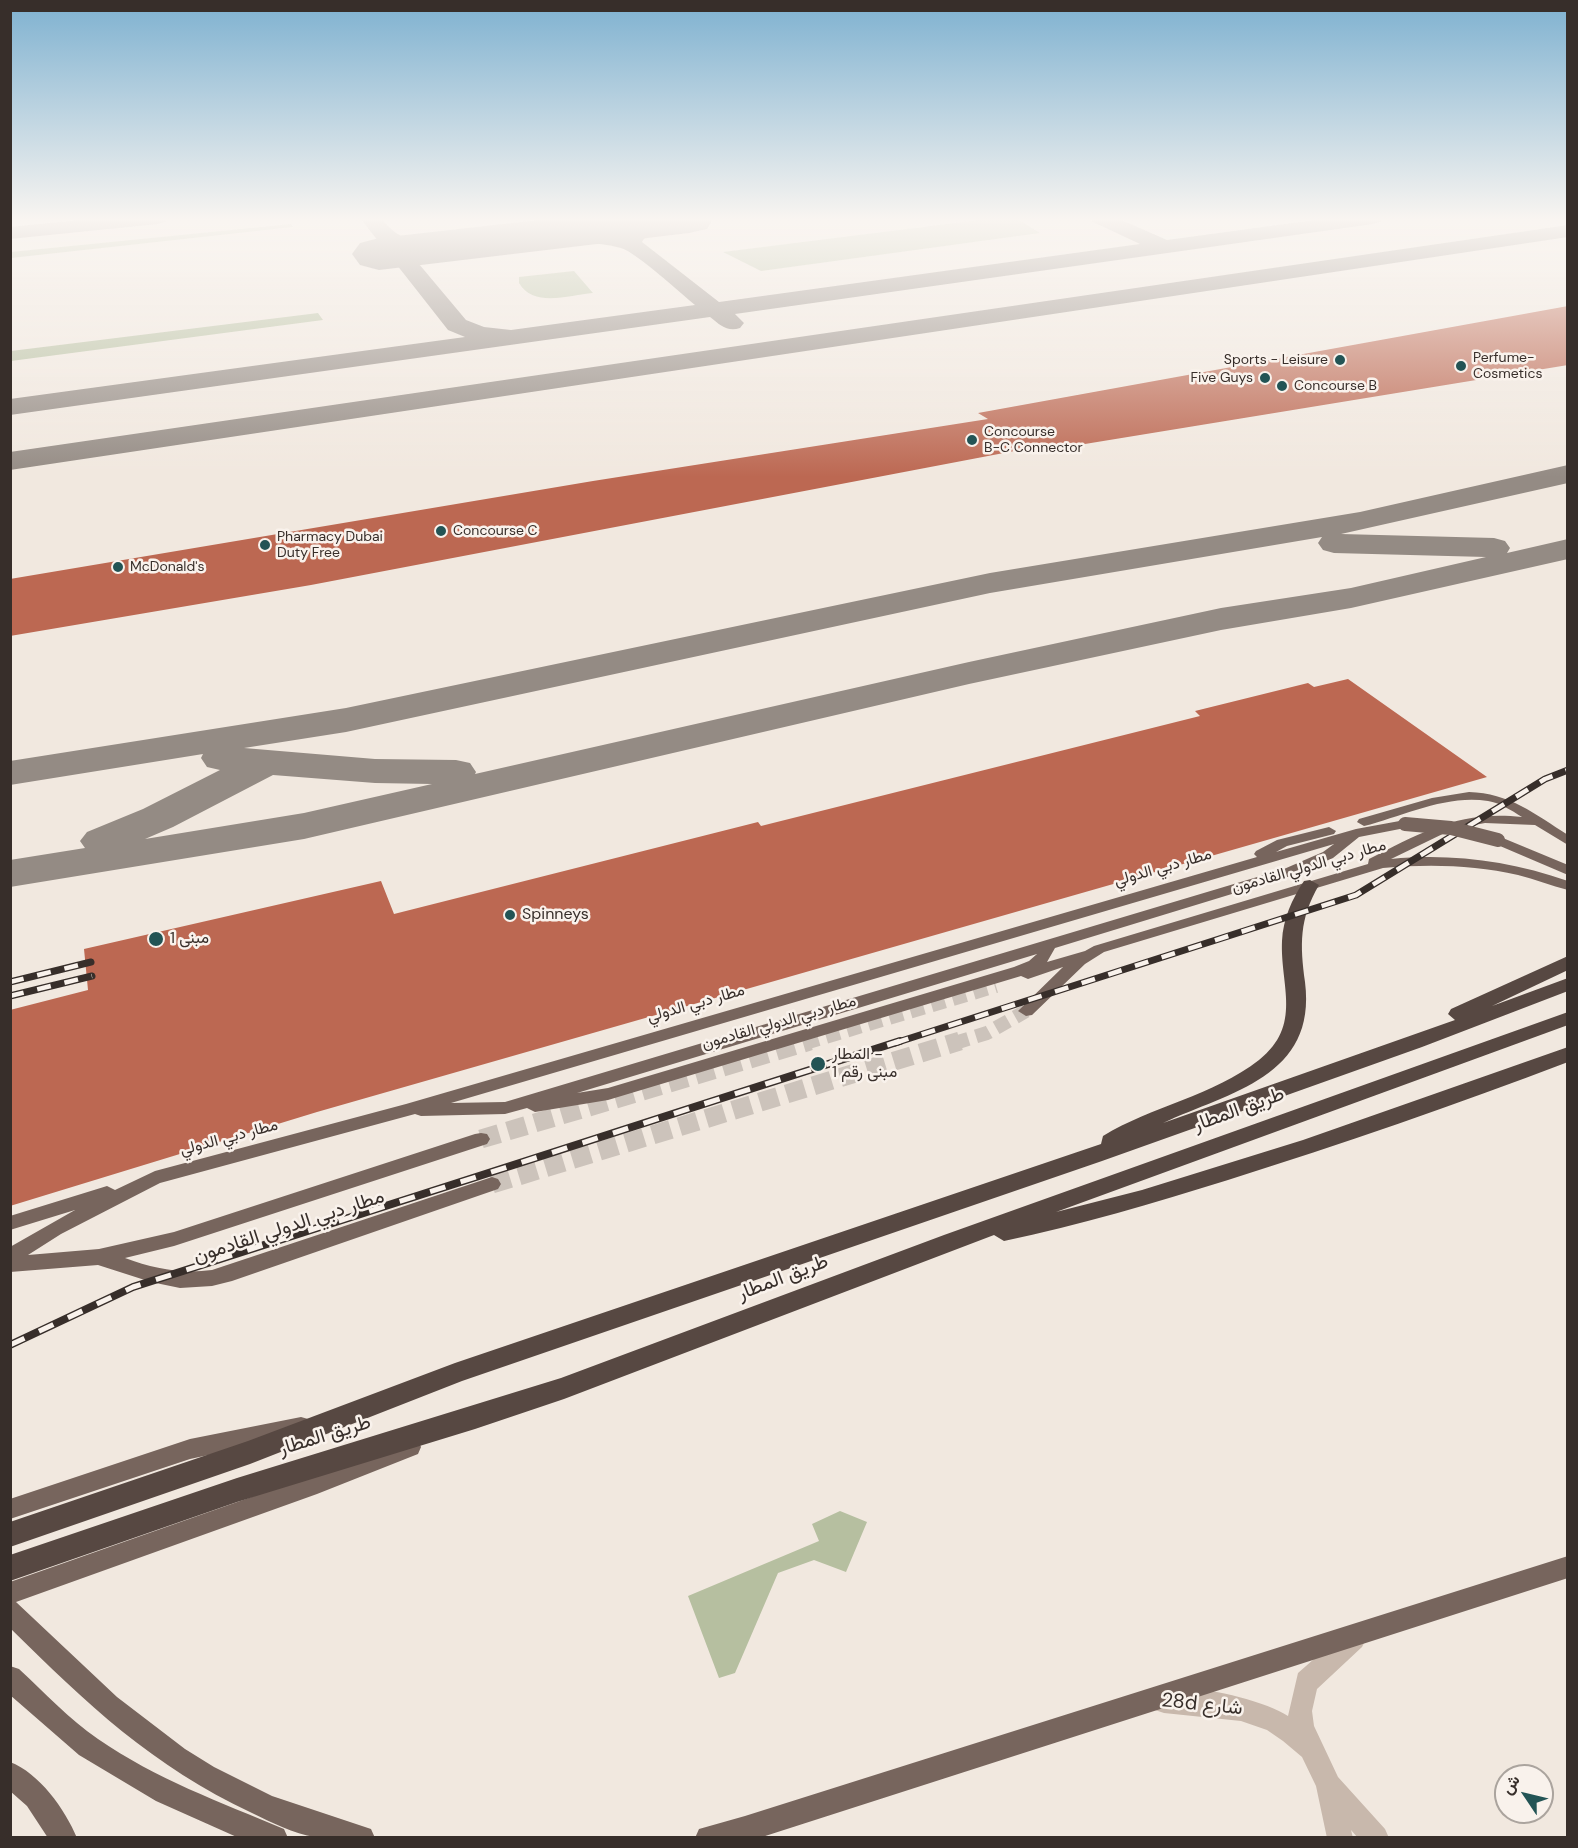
<!DOCTYPE html>
<meta charset="utf-8">
<style>
body{margin:0}
#map{position:relative;width:1578px;height:1848px;overflow:hidden;background:#f1e8df;font-family:"DM Sans",Vazirmatn,sans-serif}
canvas{display:block}
.frame{position:absolute;inset:0;border:12px solid #372e2a;pointer-events:none}
.north{position:absolute;left:1494px;top:1764px;width:60px;height:60px;box-sizing:border-box;background:#f9f2ec;border:2px solid #aba49e;border-radius:50%;rotate:305deg;font-size:16px;font-weight:700;line-height:24px;text-align:center;color:#372e2a}
.north::after{content:'';display:block;margin:auto;width:21px;height:27px;background:#235455;clip-path:polygon(50% 0,100% 100%,50% 72%,0 100%)}
</style>
<div id="map">
<canvas width="1578" height="1848"></canvas>
<div class="frame"></div>
<div class="north">ش</div>
</div>
<script>
const ctx = document.querySelector('canvas').getContext('2d');
ctx.lineJoin = 'round';
function fillPath(path, color) {
  ctx.fillStyle = color;
  ctx.fill(path, 'evenodd');
}
function stroke(path, color, width, dash) {
  ctx.strokeStyle = color;
  ctx.lineWidth = width;
  ctx.lineCap = dash ? 'butt' : 'round';
  ctx.setLineDash(dash || []);
  ctx.stroke(path);
}
function label(font, color, halo, rows, align = 'center') {
  ctx.font = font + ' "DM Sans",Vazirmatn,sans-serif';
  ctx.lineWidth = 5;
  ctx.setLineDash([]);
  ctx.textBaseline = 'middle';
  ctx.strokeStyle = halo;
  ctx.fillStyle = color;
  for (const [text, x, y, turn = 0] of rows) {
    ctx.save();
    ctx.translate(x, y);
    ctx.rotate((+turn || 0) * Math.PI / 180);
    ctx.textAlign = isNaN(turn) ? turn : align;
    if (halo) ctx.strokeText(text, 0, 0);
    ctx.fillText(text, 0, 0);
    ctx.restore();
  }
}
const green = new Path2D(`
 M995,218H1016L1040,233L761,271L723,252Z
 M291,224L293,227L11,258V252Z
 M574,271L593,293C570,295 533,308 519,283V277Z
 M318,313L323,320L11,361V351Z
 M840,1511L867,1522L846,1572L814,1560L778,1573L735,1673L719,1678L688,1596L819,1541L812,1524Z`);
const taxiway = new Path2D(`
 M97,218H168L165,222L158,224L10,239V227Z
 M360,218H381C409,253 422,233 456,242L460,246L456,250L433,257L419,264L466,320L484,327L511,330L695,305C679,292 637,253 621,248C596,241 571,244 547,238L544,234L547,230L554,228L602,231L588,218H674L676,221C668,232 649,229 642,242L719,302L1140,244L1093,222L1090,218H1117L1167,240L1329,218H1383L1380,222L1373,224L735,314L744,323L740,328C727,332 720,325 710,317L10,415V399L465,337L448,330ZM619,224L636,225L627,231Z
 M1568,225V237L10,470V452Z
 M1568,465V483L1341,534L1494,538L1505,541L1510,548L1507,553L1568,539V559L1351,608L1221,630L969,684L304,839L10,887V860L85,848L80,841L87,832L143,809L220,770L207,767L201,758L203,754L10,785V761L346,708L990,573L1360,512ZM1322,537L1318,543L1323,550L1334,553L1486,557L1351,588L1221,608L969,662L475,774L476,772L470,763L456,760L375,759L244,748L346,732L990,593ZM273,775L375,783L432,784L304,813L145,839L173,827Z`);
const runway = new Path2D(`
 M556,218H714L707,229L689,233L379,270L360,265L352,254L360,243L379,238Z`);
const building = new Path2D(`
 M1568,306V365L1036,452L1030,448L311,585L10,636V579L593,481L988,419L978,413Z
 M1348,679L1487,777L317,1112L10,1206V1010L88,990L84,949L381,881L394,914L758,822L761,826L1200,716L1195,711L1308,683L1314,687Z`);
const majorTunnelFar1 = new Path2D(`
 M805,1043L996,986
 M955,1043L987,1033L1026,1011`);
const majorTunnel = new Path2D(`
 M481,1139L810,1041
 M492,1184L960,1041`);
const minor = new Path2D(`
 M1354,1627L1362,1631L1366,1639L1362,1647L1317,1689L1312,1711L1314,1726L1338,1777L1385,1829L1389,1838H1358L1351,1830L1353,1838H1327L1316,1786L1302,1757L1283,1741L1267,1730L1241,1721L1164,1713L1155,1710L1152,1701L1155,1692C1184,1680 1262,1699 1288,1716L1298,1673L1346,1631Z`);
const major = new Path2D(`
 M1469,792C1509,793 1535,814 1568,835V845L1535,825L1485,823L1453,829L1391,859C1451,853 1510,861 1568,881V890C1551,886 1535,879 1518,875C1474,865 1429,864 1383,868L1104,952L1085,964L1032,1015L1026,1016L1018,1011L1063,967L1028,979L1021,976L608,1100L535,1112L527,1108L505,1114L421,1116L415,1114L160,1183L61,1234L28,1255L99,1249L174,1232L475,1134L481,1133L487,1134L490,1139L487,1144L174,1246L125,1258C155,1269 181,1274 212,1270L492,1177L498,1179L501,1184L498,1189L232,1281L212,1286L180,1288L151,1282L98,1265L10,1272V1247L75,1210L10,1230V1216L107,1186L115,1190L155,1171L406,1104L1257,857L1254,854L1256,851L1277,840L1329,827L1336,831L1334,834L1287,846L1276,852L1356,829L1405,820L1412,824L1405,828L1359,837L1333,858L1294,875L1055,948L1047,962L1085,951L1094,946L1368,864L1369,859C1422,832 1460,810 1522,817C1511,810 1500,803 1488,801C1447,794 1403,816 1364,826L1357,822L1359,819L1432,798ZM1334,844L1323,852L1284,869L505,1102L451,1103ZM1037,954L1029,961L1014,967L608,1088L577,1093Z
 M1498,836L1568,865V875L1493,843L1491,840L1493,837Z
 M301,1417L308,1419L312,1426L308,1433L301,1435L190,1459L10,1519V1499L190,1439Z
 M410,1437L418,1440L421,1447L418,1454L317,1494L16,1602L117,1697L185,1749L214,1767L272,1796L371,1829L375,1838C356,1838 334,1841 315,1837C294,1834 271,1822 252,1813C152,1766 87,1704 10,1628V1582L314,1475Z
 M1568,1556V1578L759,1838H695L699,1829L745,1816Z
 M10,1666L19,1669C45,1693 69,1719 98,1739C156,1779 220,1802 284,1829L288,1838H239L156,1801L79,1755L10,1695Z
 M10,1762C39,1773 65,1809 77,1838H48L27,1806L10,1791Z`);
const highway = new Path2D(`
 M1310,880L1319,885C1299,919 1300,945 1305,982C1317,1077 1230,1092 1163,1123L1455,1020L1448,1014L1451,1009L1568,956V970L1492,1006L1568,978V991L1422,1047L1102,1161L462,1381L250,1464L10,1547V1522L248,1441L455,1363L1101,1144L1103,1136C1152,1106 1213,1096 1259,1060C1303,1025 1280,986 1282,941C1283,919 1292,899 1304,881Z
 M1568,1012V1025L1056,1212L1142,1190L1303,1140L1568,1047V1062C1455,1105 1342,1144 1228,1180C1154,1203 1080,1225 1004,1241L994,1235L564,1399L475,1429L237,1502L10,1581V1555L237,1478L561,1378L944,1235Z`);
const railFar1 = new Path2D(`
 M10,982L91,962
 M10,996L92,976
 M895,1043L1356,895L1545,779L1568,770`);
const rail = new Path2D(`
 M10,1345L133,1287L900,1041`);
const majorBridge = new Path2D(`
 M1405,824L1451,828L1498,840`);
const markers = [
 [1340,360,6,"#235455"],
 [1461,366,6,"#235455"],
 [1265,378,6,"#235455"],
 [1282,386,6,"#235455"],
 [972,440,6,"#235455"],
 [441,531,6,"#235455"],
 [265,545,6,"#235455"],
 [118,567,6,"#235455"],
 [510,915,6,"#235455"],
 [156,939,8,"#235455"],
 [818,1064,8,"#235455"]
];
const farPoinames = [
 ["Perfume-",1473,358],
 ["Cosmetics",1473,374],
 ["Sports - Leisure",1328,360,"right"],
 ["Five Guys",1253,378,"right"],
 ["Concourse B",1294,386],
 ["Concourse",984,432],
 ["B-C Connector",984,448],
 ["Concourse C",453,531],
 ["Pharmacy Dubai",277,537],
 ["Duty Free",277,553],
 ["McDonald's",130,567]
];
const streetNames = [
 ["مطار دبي الدولي القادمون",1309,867,-16],
 ["مطار دبي الدولي",1163,868,-16],
 ["مطار دبي الدولي",696,1004,-16],
 ["مطار دبي الدولي القادمون",779,1023,-16],
 ["مطار دبي الدولي",229,1138,-15]
];
const poiNames = [
 ["Spinneys",522,915],
 ["مبنى 1",170,939],
 ["المطار -",832,1055],
 ["مبنى رقم 1",832,1073]
];
const nearStreetnames = [
 ["طريق المطار",1239,1110,-20],
 ["مطار دبي الدولي القادمون",289,1227,-18],
 ["طريق المطار",783,1278,-21],
 ["طريق المطار",325,1436,-17],
 ["28d شارع",1202,1705,6]
];
fillPath(green, '#b6bfa0');
fillPath(taxiway, '#948b84');
fillPath(runway, '#948b84');
fillPath(building, '#bc6852');
stroke(majorTunnelFar1, '#ccc3bb', 14, [14, 8]);
stroke(majorTunnel, '#ccc3bb', 19, [19, 9]);
fillPath(minor, '#c8b8ac');
fillPath(major, '#77655d');
fillPath(highway, '#574842');
stroke(railFar1, '#372e2a', 7);
stroke(rail, '#372e2a', 8);
stroke(railFar1, '#f9f2ec', 4.5, [14]);
stroke(rail, '#f9f2ec', 5, [16]);
stroke(majorBridge, '#77655d', 14);
const sky = ctx.createLinearGradient(0, 0, 0, 477);
sky.addColorStop(0, '#7eb1d0');
sky.addColorStop(0.46, '#f9f5f1');
sky.addColorStop(1, '#f9f5f100');
ctx.fillStyle = sky;
ctx.fillRect(0, 0, 1578, 477);
for (const [x, y, r, color] of markers) {
  const dot = new Path2D();
  dot.arc(x, y, r, 0, 2 * Math.PI);
  ctx.fillStyle = color;
  ctx.fill(dot);
  stroke(dot, '#f9f2ec', 2);
}
label('14px', '#372e2a', '#f9f2ec', farPoinames, 'left');
label('16px', '#372e2a', '#f9f2ec', streetNames);
label('16px', '#372e2a', '#f9f2ec', poiNames, 'left');
label('20px', '#372e2a', '#f9f2ec', nearStreetnames);
</script>
